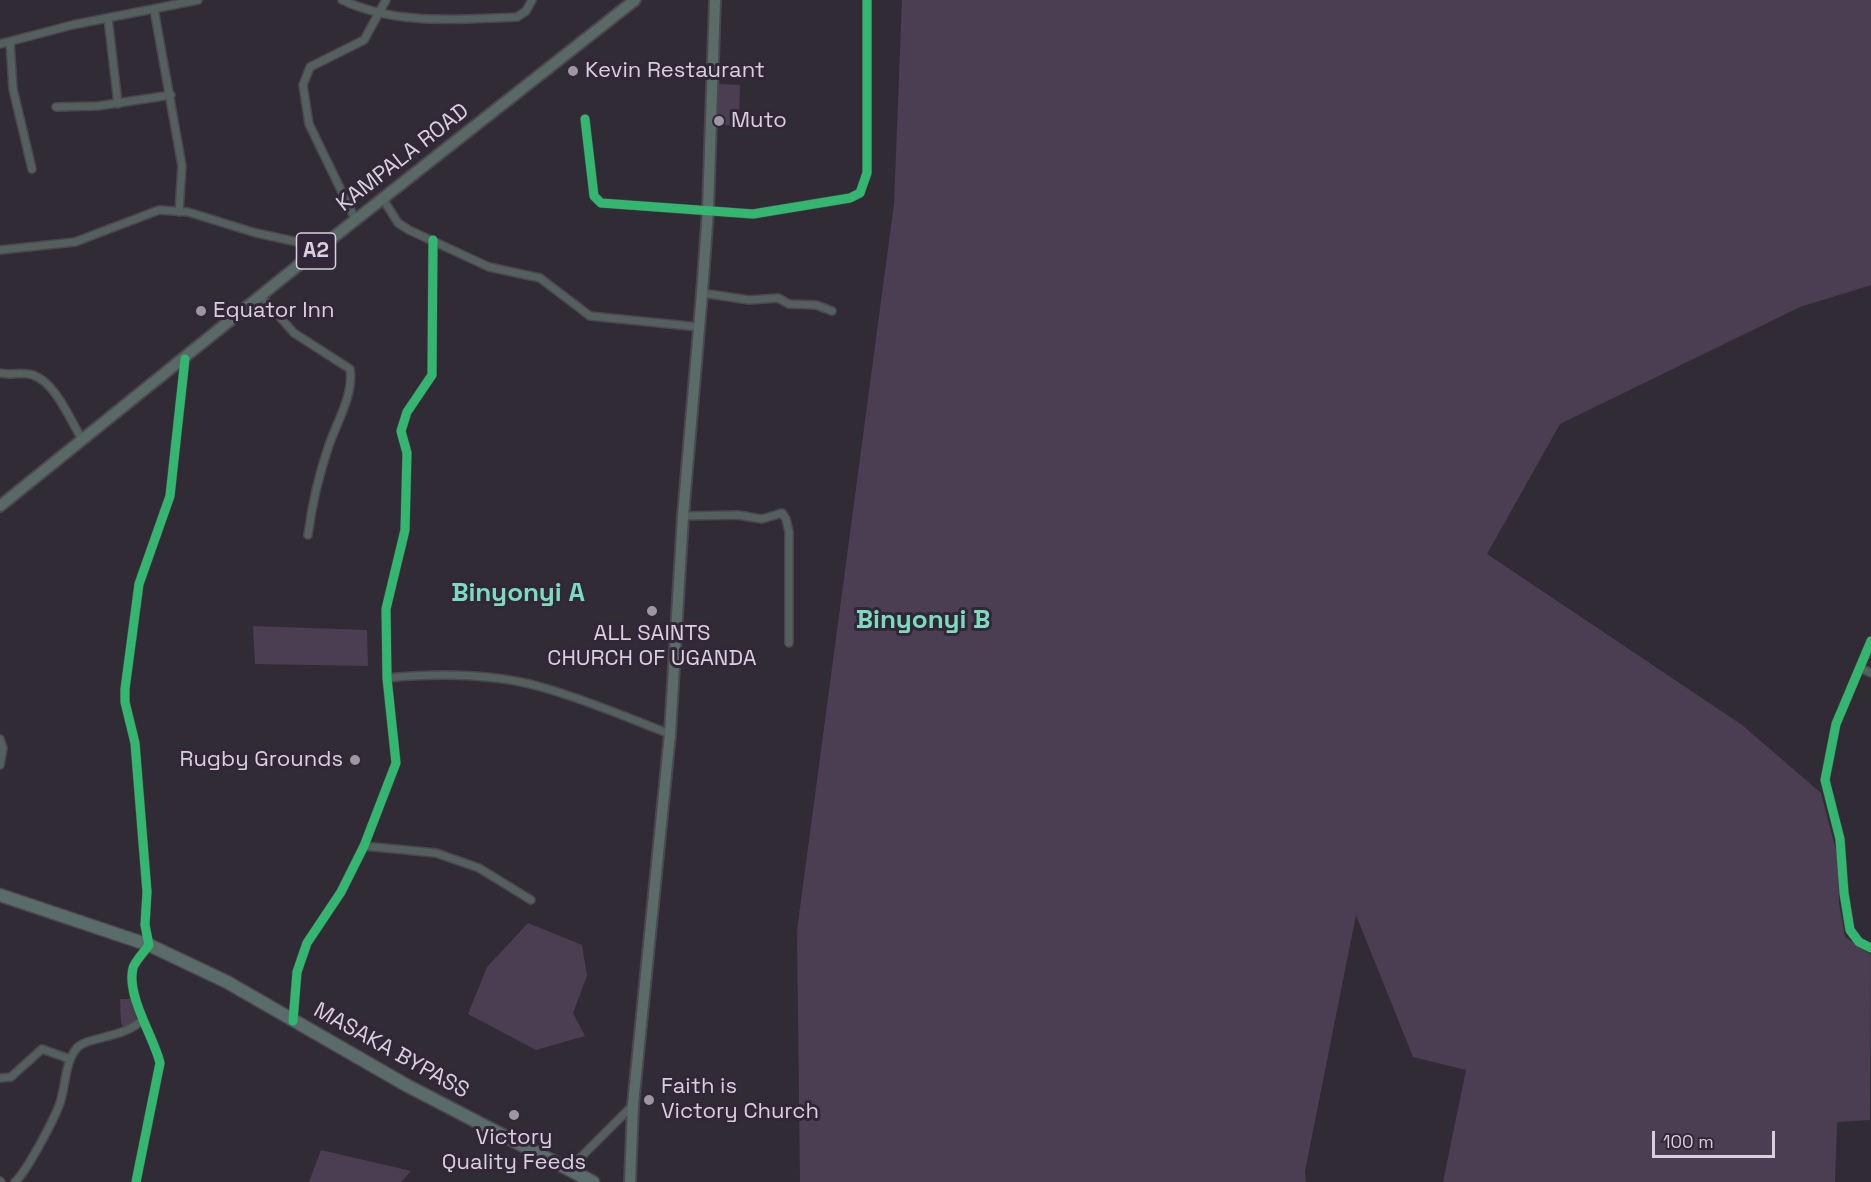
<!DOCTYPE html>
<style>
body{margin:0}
#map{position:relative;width:1871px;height:1182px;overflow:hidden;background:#312b35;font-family:"Space Grotesk",sans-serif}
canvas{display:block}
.scale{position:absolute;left:1652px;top:1131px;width:123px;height:27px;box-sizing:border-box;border:3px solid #d8d1dd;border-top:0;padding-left:8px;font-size:18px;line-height:21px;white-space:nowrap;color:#d8d1dd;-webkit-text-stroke:4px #322739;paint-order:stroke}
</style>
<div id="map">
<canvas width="1871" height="1182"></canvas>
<div class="scale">100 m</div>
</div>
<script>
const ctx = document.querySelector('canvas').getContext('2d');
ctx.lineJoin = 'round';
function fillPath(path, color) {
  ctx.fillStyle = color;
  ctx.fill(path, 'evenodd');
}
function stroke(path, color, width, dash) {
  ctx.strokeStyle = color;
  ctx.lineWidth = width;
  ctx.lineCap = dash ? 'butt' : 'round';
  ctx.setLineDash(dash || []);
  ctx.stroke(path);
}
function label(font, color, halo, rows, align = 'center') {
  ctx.font = font + ' "Space Grotesk",sans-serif';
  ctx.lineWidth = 6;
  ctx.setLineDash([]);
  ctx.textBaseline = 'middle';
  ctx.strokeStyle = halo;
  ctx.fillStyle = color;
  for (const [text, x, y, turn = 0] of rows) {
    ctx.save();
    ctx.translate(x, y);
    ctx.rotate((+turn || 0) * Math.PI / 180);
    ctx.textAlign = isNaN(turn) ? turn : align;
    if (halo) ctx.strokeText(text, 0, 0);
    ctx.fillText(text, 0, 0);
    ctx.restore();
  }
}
const green = new Path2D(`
 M902,0H1871V285L1800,307L1560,424L1487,554L1742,725L1821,793L1838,858L1839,903L1845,937L1871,955L1870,1120L1837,1122L1835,1182H1443L1466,1070L1413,1057L1356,915L1305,1171L1306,1182H800L797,930L894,204Z
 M718,84L740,85L739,126L723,125V116H717Z
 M253,626L367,630L368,666L255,664Z
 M528,923L582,945L587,976L573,1013L585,1036L536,1050L468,1014L487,967Z
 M120,999H134L138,1013L134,1024L124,1028L121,1023Z
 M321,1150L411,1171L401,1182H309Z`);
const minor = new Path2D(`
 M342,0C398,26 458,19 517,17L526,11L532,0
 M154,9L182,166L179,212
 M108,18L118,104
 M10,42L13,89L32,169
 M0,44L72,25L198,0
 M56,107L98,106L171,95
 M585,119L594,196L601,203L753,214L850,198L860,193L867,173V0
 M383,199L398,223L409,230L489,267L540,278L590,316L699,327
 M356,221L309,124L303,85L310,67L364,40L386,0
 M0,250L75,242L159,210L188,212L256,233L321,247
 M702,293L749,300L778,298L789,304L816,305L832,311
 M262,297L294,333L350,369C354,394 337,422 329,445C319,474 312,504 308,535
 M0,373C11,376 22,371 33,375C56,383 70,420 82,439
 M683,516L738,515L762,519L782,513L786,519L789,532V643
 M1871,641L1836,724L1825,780L1840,839L1844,893L1850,930L1859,942L1871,948
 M1860,668L1871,673
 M387,678C439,673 491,673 541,687C585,699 628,718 670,734
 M0,739L3,748L0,765
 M364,846L436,853L479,868L531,900
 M293,1021L297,972L307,943L341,892L364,846L396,763L387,678L386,609L405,530L407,453L401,431L407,412L432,375L433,240
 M0,1078L11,1077L42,1049L70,1059
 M568,1170L632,1106
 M0,1181L1,1182
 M15,1182C27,1171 52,1123 59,1106C66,1088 64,1065 76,1049C86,1036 123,1039 142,1020
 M136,1182L160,1063C154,1037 126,996 133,968C135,961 145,951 149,945L145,925L147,892L135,743L125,702V689L139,584L170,496L185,359`);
const secondary = new Path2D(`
 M630,1182L633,1105L670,734L683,516L702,293L708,210L715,0`);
const primary = new Path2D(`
 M0,506L321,247L635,0`);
const trunk = new Path2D(`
 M0,895L149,945L227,982L406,1085L593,1182`);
const cycleway = new Path2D(`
 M585,119L594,196L601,203L753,214L850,198L860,193L867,173V0
 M1871,641L1836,724L1825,780L1840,839L1844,893L1850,930L1859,942L1871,948
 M293,1021L297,972L307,943L341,892L364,846L396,763L387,678L386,609L405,530L407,453L401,431L407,412L432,375L433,240
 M136,1182L160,1063C154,1037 126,996 133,968C135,961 145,951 149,945L145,925L147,892L135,743L125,702V689L139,584L170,496L185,359`);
const markers = [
 [573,71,6,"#9e97a2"],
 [719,121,6,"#9e97a2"],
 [201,311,6,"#9e97a2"],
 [652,611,6,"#9e97a2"],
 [355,760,6,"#9e97a2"],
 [649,1100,6,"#9e97a2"],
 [514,1115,6,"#9e97a2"]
];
const shields = [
 [316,251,39]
];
const shieldNames = [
 ["A2",316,251]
];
const poiNames = [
 ["Kevin Restaurant",585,71],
 ["Muto",731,121],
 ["Equator Inn",213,311],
 ["ALL SAINTS",652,634,"center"],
 ["CHURCH OF UGANDA",652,659,"center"],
 ["Rugby Grounds",343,760,"right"],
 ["Faith is",661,1087],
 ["Victory Church",661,1112],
 ["Victory",514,1138,"center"],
 ["Quality Feeds",514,1163,"center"]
];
const streetNames = [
 ["KAMPALA ROAD",403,158,-38],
 ["MASAKA BYPASS",391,1051,29]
];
const quarterNames = [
 ["Binyonyi A",518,594],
 ["Binyonyi B",923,621]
];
fillPath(green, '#4b3e53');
stroke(minor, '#4c464f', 10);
stroke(secondary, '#4c464f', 14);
stroke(primary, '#4c464f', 14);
stroke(trunk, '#4c464f', 15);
stroke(minor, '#53605d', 7);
stroke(secondary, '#5b6c68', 10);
stroke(primary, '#586966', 10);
stroke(trunk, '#5a6c69', 12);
stroke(cycleway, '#33b770', 9);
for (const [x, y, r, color] of markers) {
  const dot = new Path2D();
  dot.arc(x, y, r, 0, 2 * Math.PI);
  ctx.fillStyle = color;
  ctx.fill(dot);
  stroke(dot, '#322739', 2);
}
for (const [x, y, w] of shields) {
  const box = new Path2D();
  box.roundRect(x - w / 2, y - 18, w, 36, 4.5);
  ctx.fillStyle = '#322739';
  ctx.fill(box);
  stroke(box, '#d8d1dd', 1.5);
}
label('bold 21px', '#d8d1dd', null, shieldNames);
label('22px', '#d8d1dd', '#322739', poiNames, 'left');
label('22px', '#d8d1dd', '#322739', streetNames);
label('bold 26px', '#7ddbbd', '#322739', quarterNames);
</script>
